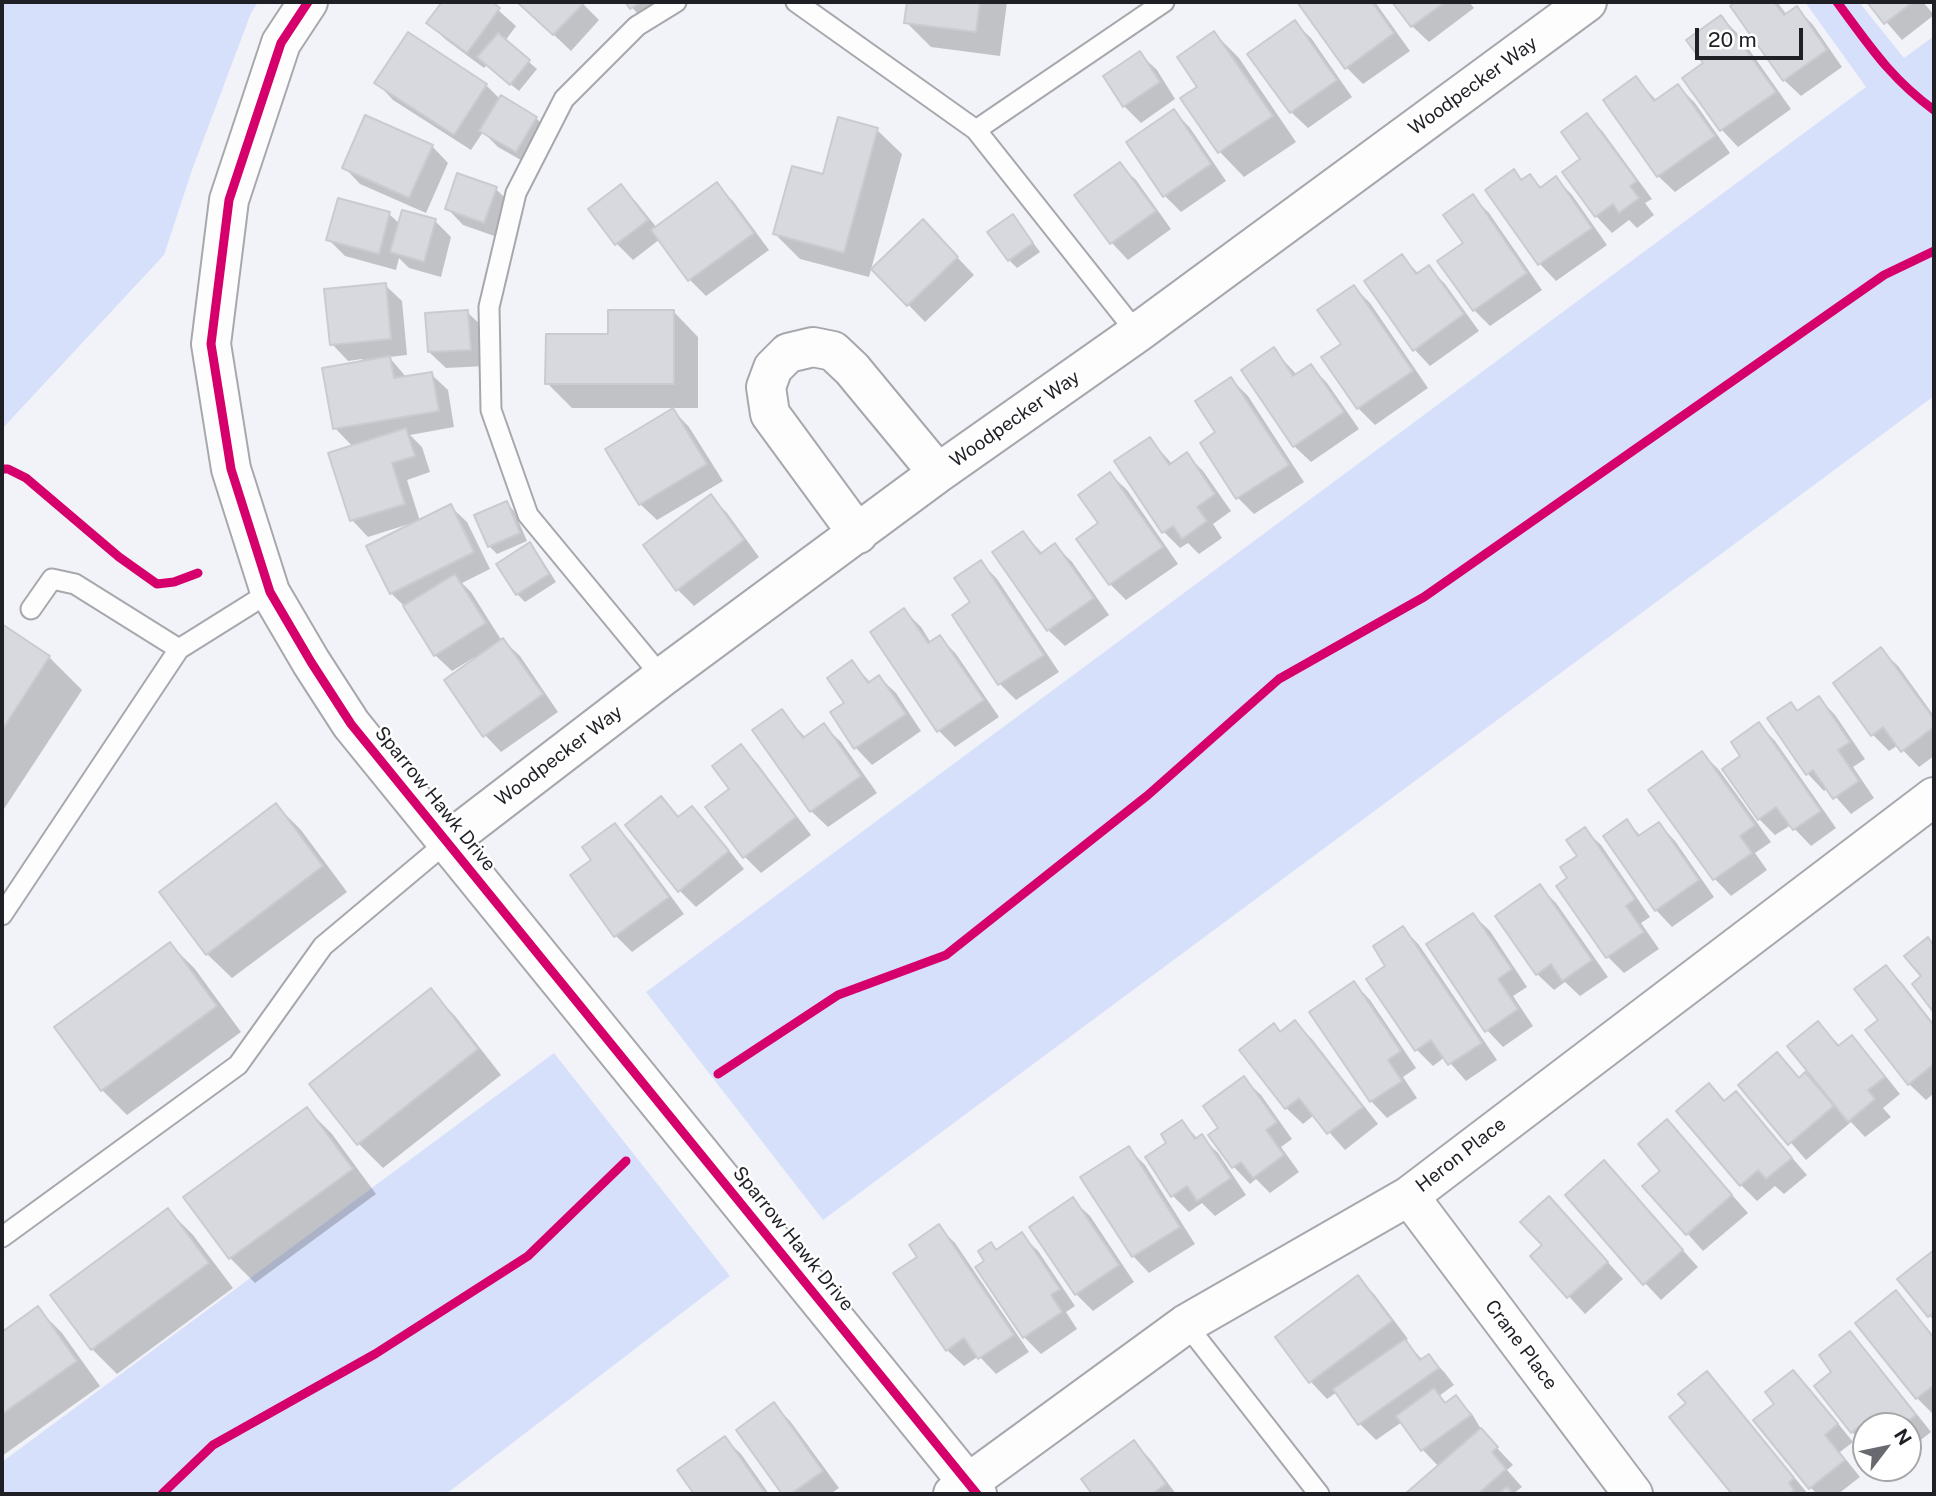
<!DOCTYPE html>
<style>
body{margin:0}
#map{position:relative;width:1936px;height:1496px;overflow:hidden;background:#f2f3f8;font-family:"Public Sans",sans-serif}
canvas{display:block}
.frame{position:absolute;inset:0;border:4px solid #1e2026;pointer-events:none}
.north{position:absolute;left:1852px;top:1412px;width:70px;height:70px;box-sizing:border-box;background:#fff;border:2px solid #a5a6a8;border-radius:50%;rotate:58deg;font-size:19px;font-weight:700;line-height:28px;text-align:center;color:#1e2026}
.north::after{content:'';display:block;margin:auto;width:24px;height:32px;background:#686a70;clip-path:polygon(50% 0,100% 100%,50% 72%,0 100%)}
.scale{position:absolute;left:1695px;top:28px;width:108px;height:32px;box-sizing:border-box;border:4px solid #1e2026;border-top:0;padding-left:9px;font-size:21px;line-height:24px;white-space:nowrap;color:#1e2026;-webkit-text-stroke:5px #fff;paint-order:stroke}
</style>
<div id="map">
<canvas width="1936" height="1496"></canvas>
<div class="frame"></div>
<div class="north">N</div>
<div class="scale">20 m</div>
</div>
<script>
const ctx = document.querySelector('canvas').getContext('2d');
ctx.lineJoin = 'round';
function fillPath(path, color) {
  ctx.fillStyle = color;
  ctx.fill(path, 'evenodd');
}
function stroke(path, color, width, dash) {
  ctx.strokeStyle = color;
  ctx.lineWidth = width;
  ctx.lineCap = dash ? 'butt' : 'round';
  ctx.setLineDash(dash || []);
  ctx.stroke(path);
}
function label(font, color, halo, rows, align = 'center') {
  ctx.font = font + ' "Public Sans",sans-serif';
  ctx.lineWidth = 5;
  ctx.setLineDash([]);
  ctx.textBaseline = 'middle';
  ctx.strokeStyle = halo;
  ctx.fillStyle = color;
  for (const [text, x, y, turn = 0] of rows) {
    ctx.save();
    ctx.translate(x, y);
    ctx.rotate((+turn || 0) * Math.PI / 180);
    ctx.textAlign = isNaN(turn) ? turn : align;
    if (halo) ctx.strokeText(text, 0, 0);
    ctx.fillText(text, 0, 0);
    ctx.restore();
  }
}
const green = new Path2D(`
 M2,2H258L251,13L192,170L164,255L2,429Z
 M1805,2H1859L1904,58L1934,36V396L823,1220L646,992L1866,87Z
 M554,1053L730,1276L446,1494H2V1462Z`);
const shadow = new Path2D(`
 M444,2H489L516,26L505,41L537,69L519,91L487,65L484,68L445,39L428,22Z
 M519,2H581L599,20L571,51Z
 M627,2H675L648,25Z
 M909,2H1007L1000,56L931,47L906,22Z
 M1299,2H1375L1410,51L1363,84L1347,68Z
 M1394,2H1469L1474,8L1429,42L1412,26Z
 M1739,2H1777L1787,15L1797,8L1813,25L1842,67L1801,96L1784,80L1732,6Z
 M1869,2H1923L1934,15L1902,40Z
 M1721,17L1738,34L1791,109L1738,147L1722,130L1684,79L1705,64Z
 M1294,22L1311,38L1352,97L1308,128L1291,112Z
 M1214,33L1239,58L1296,142L1244,177L1220,152L1183,98L1199,87Z
 M1140,54L1157,70L1175,99L1141,123L1124,106Z
 M1636,78L1657,101L1678,86L1695,103L1730,153L1675,192L1658,176Z
 M377,83L486,85L500,99L536,118L552,135L533,167L498,147L483,132L471,150L393,100Z
 M1174,111L1190,128L1226,181L1181,212L1164,195Z
 M1587,115L1603,132L1652,199L1645,203L1654,215L1637,228L1629,220L1612,233L1596,216L1564,172L1582,159Z
 M877,130L902,154L869,277L800,259L775,234L824,176Z
 M432,146L448,163L426,213L360,184L344,167Z
 M1119,164L1136,180L1171,229L1128,260L1112,243L1076,196Z
 M1514,172L1522,181L1530,176L1542,188L1556,178L1572,195L1607,245L1556,281L1540,264L1488,190Z
 M716,185L733,201L769,250L706,296L690,280L660,239L633,260L617,244L590,210L621,186L637,203L657,228Z
 M496,189L512,205L500,238L463,225L447,208Z
 M1473,197L1489,213L1542,290L1490,326L1474,310L1465,243Z
 M389,214L400,224L435,221L451,237L441,277L409,268L399,258L396,270L345,256L328,239Z
 M1013,216L1040,252L1017,268L1009,260Z
 M939,238L974,275L925,322L874,269Z
 M1402,257L1419,274L1428,267L1445,284L1479,331L1430,366L1414,349Z
 M385,285L402,301L407,355L389,357L407,378L431,374L448,390L454,427L410,435L422,447L430,472L407,480L420,521L450,506L467,522L490,569L462,583L471,592L502,641L503,640L520,656L558,712L501,752L485,735L475,657L452,671L435,655L406,608L391,593L409,524L368,537L352,520L353,447L335,428L363,362L362,359L348,361L332,344Z
 M1354,287L1370,303L1428,388L1375,425L1358,408L1324,358L1343,344Z
 M467,312L484,328L486,366L446,368L429,352Z
 M674,312L698,337V408H572L547,383Z
 M1274,350L1297,375L1311,366L1327,383L1359,429L1311,462L1294,446Z
 M1231,379L1248,396L1304,482L1254,514L1238,498L1218,433Z
 M673,410L689,427L723,481L657,520L640,504Z
 M1150,439L1173,465L1187,455L1203,471L1231,511L1213,524L1222,538L1199,554L1188,543L1180,548L1164,532Z
 M1110,474L1127,490L1178,564L1126,600L1110,584L1101,523Z
 M711,497L727,513L759,557L694,606L678,590Z
 M507,503L514,511L527,541L497,554L489,546Z
 M1023,533L1043,554L1055,545L1072,562L1109,615L1065,646L1048,630Z
 M530,545L537,552L556,582L525,602L517,594Z
 M981,562L997,579L1059,672L1016,700L1000,684L954,615L973,603Z
 M904,610L921,627L931,643L940,637L956,654L999,717L955,747L938,730Z
 M2,626L49,657L82,690L2,812Z
 M1881,650L1898,666L1934,716V756L1919,767L1898,745L1889,751L1873,735L1835,684Z
 M852,663L871,683L879,677L896,693L921,731L872,765L856,748L832,713L846,703Z
 M1819,698L1835,715L1865,759L1853,767L1874,798L1851,814L1828,788L1824,791L1808,774L1770,719L1791,704L1799,712Z
 M781,711L806,738L824,726L841,742L877,793L828,827L811,811Z
 M1759,724L1775,741L1836,828L1811,846L1791,825L1775,835L1759,819L1743,756Z
 M740,746L757,763L811,835L761,873L745,857L732,789Z
 M1702,753L1719,770L1771,842L1755,853L1767,870L1731,896L1715,879L1651,790Z
 M661,799L680,818L692,808L709,825L744,869L696,907L679,890Z
 M276,805L301,830L347,892L232,978L207,954Z
 M1627,822L1641,836L1659,824L1675,841L1714,897L1672,927L1656,910Z
 M615,826L631,842L684,914L632,952L615,935L594,860Z
 M1584,829L1601,845L1650,917L1641,923L1659,949L1624,973L1608,957L1570,879L1579,856Z
 M1540,887L1556,903L1608,977L1580,996L1565,982L1554,990L1537,974Z
 M1473,915L1490,931L1527,987L1513,996L1533,1026L1503,1047L1487,1030Z
 M1403,928L1419,945L1497,1060L1466,1081L1445,1057L1433,1066L1416,1049L1388,966Z
 M170,944L195,969L241,1032L127,1115L102,1090Z
 M1886,967L1902,983L1934,1024V1093L1926,1100L1909,1084L1880,1020Z
 M1354,983L1370,1000L1416,1068L1403,1077L1417,1098L1387,1118L1371,1101Z
 M431,991L455,1016L501,1075L383,1168L358,1143Z
 M1295,1023L1312,1039L1378,1124L1345,1150L1314,1115L1303,1124L1286,1108L1274,1025L1282,1033Z
 M1818,1023L1840,1046L1851,1037L1868,1054L1900,1094L1883,1108L1891,1117L1865,1137L1851,1122L1806,1160L1741,1085L1777,1055L1800,1079L1805,1075L1820,1089L1821,1088Z
 M1244,1079L1261,1095L1292,1139L1281,1147L1299,1172L1270,1193L1256,1179L1250,1184L1234,1167L1211,1135L1221,1128Z
 M1709,1085L1726,1102L1736,1093L1807,1175L1784,1194L1775,1186L1757,1201L1741,1185Z
 M307,1109L332,1134L376,1194L255,1283L230,1258Z
 M1667,1121L1748,1213L1703,1251L1645,1186L1662,1171Z
 M1182,1122L1198,1139L1201,1137L1218,1153L1246,1195L1215,1216L1202,1203L1189,1212L1172,1195L1168,1143Z
 M1128,1148L1145,1165L1195,1244L1149,1273L1133,1256Z
 M1604,1163L1698,1267L1661,1300L1645,1283Z
 M1073,1200L1090,1216L1134,1282L1093,1311L1076,1294Z
 M168,1210L193,1235L233,1288L117,1374L92,1349Z
 M1565,1215L1623,1279L1585,1314L1532,1256L1544,1246Z
 M938,1226L955,1243L1029,1352L996,1374L979,1356L964,1366L947,1350L919,1257Z
 M1022,1235L1038,1251L1075,1306L1066,1312L1077,1329L1041,1354L1024,1337L986,1261L991,1245L998,1251Z
 M1934,1252V1321L1900,1279Z
 M1357,1277L1374,1294L1408,1339L1404,1341L1423,1360L1429,1356L1445,1373L1454,1385L1439,1396L1447,1403L1455,1397L1472,1414L1484,1434L1513,1465L1507,1470L1522,1487L1513,1494H1408L1439,1467L1423,1450L1402,1422L1376,1440L1360,1424L1337,1392L1327,1399L1311,1382L1277,1337Z
 M1896,1292L1934,1336V1415L1917,1398Z
 M37,1308L62,1333L100,1386L2,1456V1334Z
 M1849,1333L1866,1350L1931,1432L1908,1450V1426H1866V1446L1852,1432L1834,1372Z
 M1793,1372L1810,1389L1853,1442L1840,1452L1860,1477L1838,1494H1817L1810,1487L1776,1404Z
 M1707,1373L1723,1390L1808,1494H1734L1671,1417L1688,1403Z
 M774,1405L790,1421L839,1488L830,1494H784L738,1430Z
 M724,1438L741,1454L769,1494H696L679,1470Z
 M1134,1443L1150,1459L1176,1494H1094L1083,1480Z`);
const building = new Path2D(`
 M442,2H492L500,8L467,53L426,23Z
 M517,2H583L584,3L553,35Z
 M625,2H642L630,9Z
 M907,2H980L976,32L904,23Z
 M1297,2H1372L1394,33L1345,69Z
 M1392,2H1445L1411,27Z
 M1736,2H1774L1784,15L1797,6L1827,50L1783,81L1730,6Z
 M1867,2H1913L1884,24Z
 M1721,15L1776,92L1720,131L1682,78L1703,63L1686,40Z
 M1295,20L1337,80L1290,113L1247,54Z
 M1214,31L1273,116L1218,153L1180,98L1197,87L1177,57Z
 M408,32L487,84L454,135L374,83Z
 M498,33L530,60L510,85L477,57Z
 M1140,51L1160,82L1123,107L1103,76Z
 M1636,76L1654,101L1678,84L1715,136L1657,177L1603,100Z
 M501,95L537,117L516,152L479,131Z
 M1174,109L1211,164L1163,197L1126,142Z
 M1587,113L1637,181L1630,186L1639,198L1619,213L1613,204L1595,217L1562,172L1580,159L1561,132Z
 M365,115L433,145L409,198L342,168Z
 M838,117L878,128L844,253L773,234L792,166L823,174Z
 M1120,162L1156,211L1110,244L1074,195Z
 M1514,169L1521,180L1530,174L1540,188L1556,176L1592,228L1538,265L1485,190Z
 M457,173L497,187L484,223L445,209Z
 M717,182L754,233L688,281L651,230Z
 M621,184L648,220L615,245L588,209Z
 M1473,194L1527,273L1473,311L1437,261L1463,243L1443,215Z
 M338,198L390,212L379,254L326,240Z
 M402,210L436,219L424,262L390,252Z
 M1013,214L1033,243L1008,261L987,232Z
 M923,219L958,257L907,306L871,269Z
 M1402,254L1416,274L1429,265L1464,314L1413,351L1364,281Z
 M386,283L391,339L330,345L324,289Z
 M1354,285L1413,371L1357,409L1321,357L1341,344L1317,310Z
 M468,310L471,350L428,352L425,313Z
 M608,310H674V384H545L546,334H608Z
 M1274,347L1293,376L1311,364L1344,412L1293,447L1241,370Z
 M390,356L394,378L432,372L439,411L333,429L322,368Z
 M1231,377L1289,465L1236,499L1200,443L1215,432L1195,401Z
 M673,408L707,464L639,505L605,449Z
 M406,428L415,456L392,463L405,504L350,521L328,453Z
 M1150,437L1169,465L1187,452L1215,494L1197,507L1207,521L1182,539L1173,526L1162,533L1114,461Z
 M1110,472L1163,547L1109,585L1076,539L1098,523L1078,495Z
 M711,494L744,540L676,591L643,545Z
 M507,501L520,533L488,547L474,515Z
 M451,504L474,552L390,594L366,546Z
 M1023,531L1040,554L1055,543L1094,598L1047,631L992,552Z
 M530,542L549,574L516,595L496,564Z
 M981,560L1044,655L998,685L952,615L970,602L954,578Z
 M455,574L486,623L434,656L403,606Z
 M904,608L928,643L940,635L984,700L937,732L870,632Z
 M2,624L50,656L2,730Z
 M503,638L543,694L483,737L444,680Z
 M1881,647L1934,719V727L1901,752L1883,727L1871,736L1833,683Z
 M852,660L868,683L879,675L906,714L854,749L830,712L844,703L827,678Z
 M1819,696L1850,742L1838,750L1859,781L1833,799L1813,770L1806,775L1767,718L1791,702L1797,711Z
 M782,709L803,738L824,723L861,776L810,812L752,730Z
 M1759,722L1821,811L1793,830L1776,807L1758,820L1722,769L1740,756L1731,742Z
 M741,744L796,817L743,858L705,807L729,789L712,766Z
 M1702,751L1755,825L1740,836L1752,853L1713,880L1648,790Z
 M661,796L678,817L692,806L729,851L678,892L625,825Z
 M276,803L323,866L206,955L159,892Z
 M1627,819L1638,836L1659,822L1699,880L1655,911L1603,836Z
 M615,823L669,897L614,937L570,875L591,860L582,847Z
 M1585,827L1635,899L1626,906L1644,932L1606,958L1556,886L1567,878L1560,867L1577,856L1566,840Z
 M1540,884L1592,960L1562,981L1551,964L1536,975L1495,916Z
 M1473,913L1512,969L1498,979L1518,1009L1485,1032L1426,944Z
 M1403,926L1482,1043L1448,1065L1431,1040L1415,1051L1366,979L1385,966L1373,946Z
 M1928,937L1934,946V1013L1912,984L1921,976L1904,956Z
 M170,942L217,1006L101,1091L54,1027Z
 M1886,965L1934,1026V1064L1908,1085L1865,1030L1878,1020L1854,989Z
 M1354,981L1401,1051L1388,1060L1402,1081L1370,1102L1309,1012Z
 M431,988L478,1049L357,1145L309,1084Z
 M1295,1020L1363,1107L1327,1134L1299,1098L1285,1109L1239,1050L1274,1023L1280,1032Z
 M1818,1021L1838,1046L1852,1035L1885,1077L1868,1090L1875,1099L1848,1122L1787,1046Z
 M1777,1052L1799,1078L1805,1072L1834,1106L1788,1145L1738,1085Z
 M1244,1076L1277,1122L1266,1130L1284,1155L1253,1178L1241,1162L1232,1168L1208,1135L1218,1128L1203,1106Z
 M1709,1083L1724,1101L1736,1091L1792,1158L1766,1179L1758,1170L1740,1186L1676,1111Z
 M307,1107L353,1169L229,1259L183,1197Z
 M1667,1119L1732,1195L1686,1235L1642,1186L1660,1171L1638,1144Z
 M1182,1120L1195,1139L1202,1134L1231,1178L1197,1201L1187,1186L1171,1197L1145,1157L1166,1143L1161,1134Z
 M1129,1146L1180,1227L1132,1257L1080,1177Z
 M1604,1160L1683,1250L1643,1285L1565,1195Z
 M1549,1196L1608,1262L1567,1298L1530,1256L1542,1245L1520,1222Z
 M1073,1197L1119,1265L1075,1295L1029,1227Z
 M168,1208L209,1263L91,1350L50,1295Z
 M939,1224L1014,1335L978,1359L964,1338L946,1351L893,1273L917,1257L909,1245Z
 M1022,1232L1060,1289L1051,1295L1062,1312L1023,1338L975,1267L984,1261L978,1251L991,1242L996,1250Z
 M1934,1250V1312L1928,1317L1897,1279Z
 M1358,1275L1392,1321L1309,1383L1275,1337Z
 M1896,1290L1934,1338V1385L1916,1399L1855,1323Z
 M38,1306L77,1361L2,1414V1332Z
 M1850,1331L1916,1415L1902,1426H1875L1869,1419L1851,1433L1814,1386L1831,1372L1819,1355Z
 M1405,1339L1420,1360L1429,1354L1439,1368L1358,1425L1333,1389Z
 M1793,1370L1838,1424L1825,1435L1845,1460L1809,1489L1753,1420L1774,1404L1765,1392Z
 M1707,1371L1794,1478L1789,1483L1794,1490L1789,1494H1732L1669,1417L1686,1403L1678,1394Z
 M1434,1388L1445,1403L1456,1395L1471,1415L1421,1451L1396,1416Z
 M774,1402L823,1471L791,1494H782L736,1430Z
 M1481,1428L1498,1447L1492,1452L1506,1469L1478,1494H1405Z
 M725,1436L766,1494H694L677,1470Z
 M1134,1440L1166,1484L1152,1494H1092L1081,1479Z
 M1507,1487L1513,1494H1498Z`);
const lane = new Path2D(`
 M796,2L976,130L1137,333
 M976,130L1164,2
 M31,609L52,579L75,584L179,649
 M662,677L528,515L491,410L489,307L516,193L564,99L637,26L676,2
 M2,915L179,649L270,592
 M2,1237L238,1065L323,946L447,842
 M1186,1324L1319,1494`);
const street = new Path2D(`
 M308,2L281,43L229,200L211,344L231,469L270,592L311,662L351,724L977,1494
 M858,534L770,414L766,387L773,368L788,353L813,347L833,351L852,369L938,473
 M447,842L662,677L938,473L1137,333L1587,2
 M1409,1196L1633,1494
 M953,1494L1186,1324L1409,1196L1934,797`);
const cycleway = new Path2D(`
 M308,2L281,43L229,200L211,344L231,469L270,592L311,662L351,724L977,1494
 M1837,2C1869,45 1890,78 1934,110
 M2,469H8L26,478L119,557L157,584L174,582L198,573
 M718,1074L838,995L946,955L1148,795L1279,679L1424,597L1884,275L1934,251
 M162,1494L213,1445L375,1354L528,1256L626,1161`);
const streetNames = [
 ["Woodpecker Way",1473,86,-36],
 ["Woodpecker Way",1015,419,-35],
 ["Woodpecker Way",559,756,-37],
 ["Sparrow Hawk Drive",435,799,51],
 ["Heron Place",1461,1155,-38],
 ["Sparrow Hawk Drive",793,1239,51],
 ["Crane Place",1521,1345,53]
];
fillPath(green, '#d7e0fb');
fillPath(shadow, '#0003');
fillPath(building, '#d7d9df');
stroke(building, '#cacbd0', 2);
stroke(lane, '#a7a8ad', 23);
stroke(street, '#a7a8ad', 42);
stroke(lane, '#fdfdfe', 19);
stroke(street, '#fdfdfe', 38);
stroke(cycleway, '#d6006c', 9);
label('19px', '#1e2026', '#fff', streetNames);
</script>
